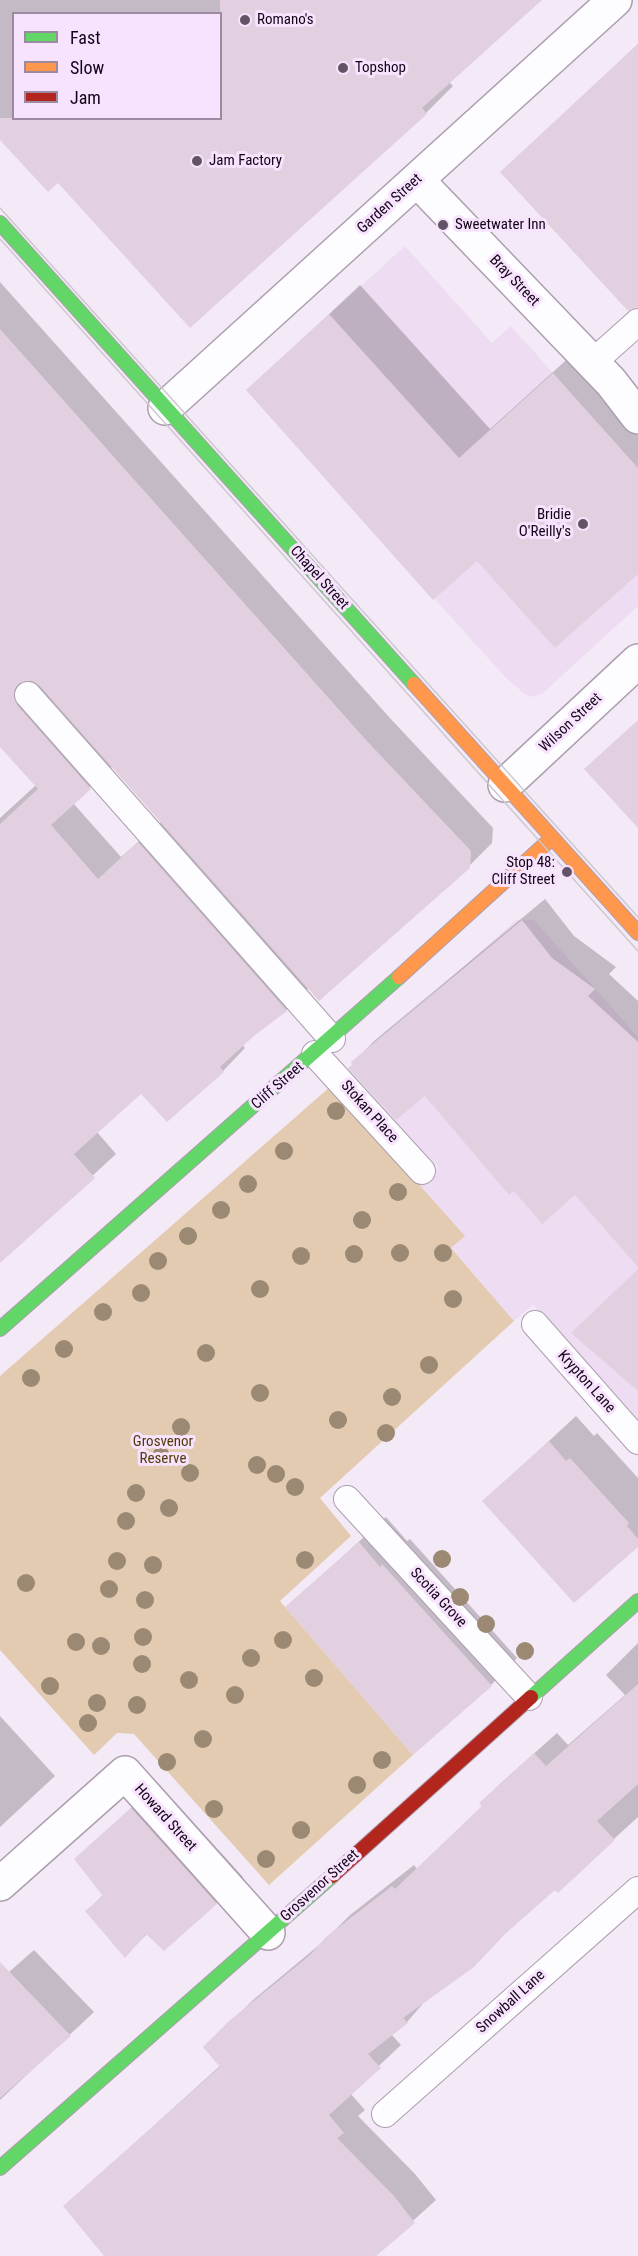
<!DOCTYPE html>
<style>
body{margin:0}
#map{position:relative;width:638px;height:2256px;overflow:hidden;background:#f4e9f7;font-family:"Roboto Condensed",sans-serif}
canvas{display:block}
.legend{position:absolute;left:12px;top:12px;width:210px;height:108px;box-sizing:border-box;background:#f7e3fd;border:2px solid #9c8aa1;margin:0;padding:8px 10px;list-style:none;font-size:18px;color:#140418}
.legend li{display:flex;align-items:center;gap:12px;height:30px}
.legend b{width:30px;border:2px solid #9c8aa1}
</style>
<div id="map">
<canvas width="638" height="2256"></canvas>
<ul class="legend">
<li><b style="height:8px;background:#63d668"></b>Fast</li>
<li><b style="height:8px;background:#ff974d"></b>Slow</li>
<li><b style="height:8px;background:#b3261e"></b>Jam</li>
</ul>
</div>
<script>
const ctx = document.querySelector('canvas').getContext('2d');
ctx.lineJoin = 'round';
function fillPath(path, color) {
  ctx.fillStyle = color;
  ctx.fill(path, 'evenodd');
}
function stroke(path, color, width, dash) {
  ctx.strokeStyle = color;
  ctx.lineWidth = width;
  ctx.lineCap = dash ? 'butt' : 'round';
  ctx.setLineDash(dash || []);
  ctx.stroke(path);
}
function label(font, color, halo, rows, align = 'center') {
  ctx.font = font + ' "Roboto Condensed",sans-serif';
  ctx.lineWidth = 6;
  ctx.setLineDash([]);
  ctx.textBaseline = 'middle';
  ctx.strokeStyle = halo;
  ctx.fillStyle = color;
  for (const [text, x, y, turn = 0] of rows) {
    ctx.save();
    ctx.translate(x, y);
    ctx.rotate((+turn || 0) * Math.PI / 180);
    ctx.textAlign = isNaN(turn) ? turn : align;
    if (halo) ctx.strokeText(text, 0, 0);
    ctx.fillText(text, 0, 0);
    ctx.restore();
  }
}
const built = new Path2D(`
 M405,246L492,343L511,326L638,468V606L543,693L533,697L525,694L506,678L246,390Z
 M516,920H534L638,1037V1422L533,1305L514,1321L451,1248L464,1236L418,1184L438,1167L347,1070Z`);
const green = new Path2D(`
 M331,1086L465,1236L451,1248L514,1321L320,1498L351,1536L280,1601L413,1755L269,1885L134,1734L117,1733L94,1755L0,1650V1376Z`);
const shadow = new Path2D(`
 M0,0H540L449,82L453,86L426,113L190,326L58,181L0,137ZM14,14H220V118H14Z
 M638,44V307L502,172Z
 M0,282L389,717L493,828L492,843L469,866L309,988L286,1010L254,1034L242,1044L245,1048L223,1071L167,1120L141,1092L97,1132L116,1154L0,1261V818L36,785L0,744ZM113,766L162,821L121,857L73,803Z
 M360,285L490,429L584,344L638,404V572L477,558L248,390Z
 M545,899L574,936L616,967L609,974L638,1001V1265L575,1193L514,1189L425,1093L353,1063L374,1041Z
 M576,1416L594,1436L597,1433L638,1478V1544L484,1501Z
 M386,1517L407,1541L410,1539L517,1658L491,1685L287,1607Z
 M638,1643V1817L558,1890L555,1887L427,1999L407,2022L391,2034L401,2045L350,2093L365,2110L358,2116L415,2174L436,2200L374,2256H106L65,2206L221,2065L205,2047L253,2000L324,1941L350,1915L414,1865L417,1869L483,1806L481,1803L502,1782L557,1733L568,1745L625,1695L606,1675Z
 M0,1716L55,1776L0,1827Z
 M158,1783L243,1877L216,1903L148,1933L125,1956L87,1911L104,1894L76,1859Z
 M34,1950L94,2012L0,2100V1980Z`);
const building = new Path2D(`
 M220,0H542L422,108L427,114L190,328L58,183L48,192L0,140V118H220Z
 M638,44V307L628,311L500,172Z
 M329,314L459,458L553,373L638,468V574L555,648L477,561L433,600L246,390Z
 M0,329L366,740L471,851L470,868L319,1001L39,685L32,681L19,683L14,691L17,705L91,789L51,825L98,879L138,842L287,1011L255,1035L220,1067L224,1072L167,1122L141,1094L74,1154L95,1178L0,1263V824L38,789L0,747Z
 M638,720V828L584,769Z
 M522,920L552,958L595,989L588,996L638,1042V1267L575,1195L542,1224L514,1191L509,1195L425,1096L396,1120L348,1068L352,1065L351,1062Z
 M638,1269V1391L571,1333Z
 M549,1441L566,1461L570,1458L629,1523L627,1526L638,1539V1547L574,1603L482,1501Z
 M359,1542L380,1567L382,1564L492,1686L413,1755L285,1607Z
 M638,1684V1784L597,1821L615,1840L558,1893L555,1890L505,1934L474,1967L403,2018L408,2023L368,2054L381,2068L329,2115L344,2133L337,2138L394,2196L415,2223L376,2256H104L63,2206L220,2067L203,2047L229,2021L310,1955L326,1937L392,1886L395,1889L482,1806L479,1803L534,1753L546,1766Z
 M131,1808L217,1904L164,1951L146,1934L125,1958L85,1911L103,1896L74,1859Z
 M0,1962L71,2036L0,2098Z`);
const lane = new Path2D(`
 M592,363L638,322
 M28,695L332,1039
 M315,1054L422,1171
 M535,1324L638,1441
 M347,1499L529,1697
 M385,2114L638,1890`);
const street = new Path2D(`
 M417,180L611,382L638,417
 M165,408L615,0
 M505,785L638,661
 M0,1884L125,1773L268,1933`);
const fast = new Path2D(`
 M0,223L414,684
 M0,1329L399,977
 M531,1697L638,1601
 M0,2168L332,1876`);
const slow = new Path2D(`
 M414,684L638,933
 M399,977L552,838`);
const jam = new Path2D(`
 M332,1876L531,1697`);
const tram = new Path2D(`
 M0,208L638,917
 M0,239L638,951`);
const trees = [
 [336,1111],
 [284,1151],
 [248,1184],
 [398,1192],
 [221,1210],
 [362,1220],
 [188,1236],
 [400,1253],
 [443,1253],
 [354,1254],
 [301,1256],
 [158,1261],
 [260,1289],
 [141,1293],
 [453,1299],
 [103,1312],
 [64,1349],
 [206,1353],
 [429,1365],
 [31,1378],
 [260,1393],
 [392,1397],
 [338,1420],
 [181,1427],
 [386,1433],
 [161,1456],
 [257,1465],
 [190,1473],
 [276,1474],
 [295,1487],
 [136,1493],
 [169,1508],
 [126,1521],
 [442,1559],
 [305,1560],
 [117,1561],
 [153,1565],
 [26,1583],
 [109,1589],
 [460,1597],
 [145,1600],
 [486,1624],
 [143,1637],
 [283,1640],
 [76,1642],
 [101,1646],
 [525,1651],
 [251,1658],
 [142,1664],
 [314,1678],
 [189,1680],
 [50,1686],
 [235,1695],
 [97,1703],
 [137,1705],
 [88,1723],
 [203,1739],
 [382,1760],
 [167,1762],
 [357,1785],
 [214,1809],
 [301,1830],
 [266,1859]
];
const markers = [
 [245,20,6,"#625466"],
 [343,68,6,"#625466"],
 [197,161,6,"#625466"],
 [443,225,6,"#625466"],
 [583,524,6,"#625466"],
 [567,872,6,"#625466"]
];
const poiNames = [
 ["Romano's",257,20],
 ["Topshop",355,68],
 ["Jam Factory",209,161],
 ["Sweetwater Inn",455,225],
 ["Bridie",571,515,"right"],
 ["O'Reilly's",571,532,"right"],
 ["Stop 48:",555,863,"right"],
 ["Cliff Street",555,880,"right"]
];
const streetNames = [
 ["Garden Street",390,204,-42],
 ["Bray Street",514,281,46],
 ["Chapel Street",319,578,48],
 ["Wilson Street",571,723,-43],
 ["Cliff Street",278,1086,-41],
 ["Stokan Place",369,1112,48],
 ["Krypton Lane",586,1382,48],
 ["Scotia Grove",438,1598,47],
 ["Howard Street",165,1818,48],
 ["Grosvenor Street",320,1886,-42],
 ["Snowball Lane",511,2002,-42]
];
const parkNames = [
 ["Grosvenor",163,1442],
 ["Reserve",163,1459]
];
fillPath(built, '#eeddf2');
fillPath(green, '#e3cbb2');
fillPath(shadow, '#0003');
fillPath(building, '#e2d0e0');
stroke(lane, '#ac9eaf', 28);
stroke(street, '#ac9eaf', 36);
stroke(fast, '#ac9eaf', 16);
stroke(slow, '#ac9eaf', 16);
stroke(jam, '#ac9eaf', 16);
stroke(lane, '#fdfcfe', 26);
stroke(street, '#fdfcfe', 33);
stroke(fast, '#63d668', 14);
stroke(slow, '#ff974d', 14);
stroke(jam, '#b3261e', 14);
stroke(tram, '#cbc8cc', 1.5);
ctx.fillStyle = '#9b8974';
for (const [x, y] of trees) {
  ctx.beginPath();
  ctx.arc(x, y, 9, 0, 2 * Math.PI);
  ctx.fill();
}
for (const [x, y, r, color] of markers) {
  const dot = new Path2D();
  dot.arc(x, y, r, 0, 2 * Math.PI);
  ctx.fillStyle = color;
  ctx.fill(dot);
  stroke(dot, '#f7e3fd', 2);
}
label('15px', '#140418', '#f7e3fd', poiNames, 'left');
label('15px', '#140418', '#f7e3fd', streetNames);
label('15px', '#523a09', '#f7e3fd', parkNames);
</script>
